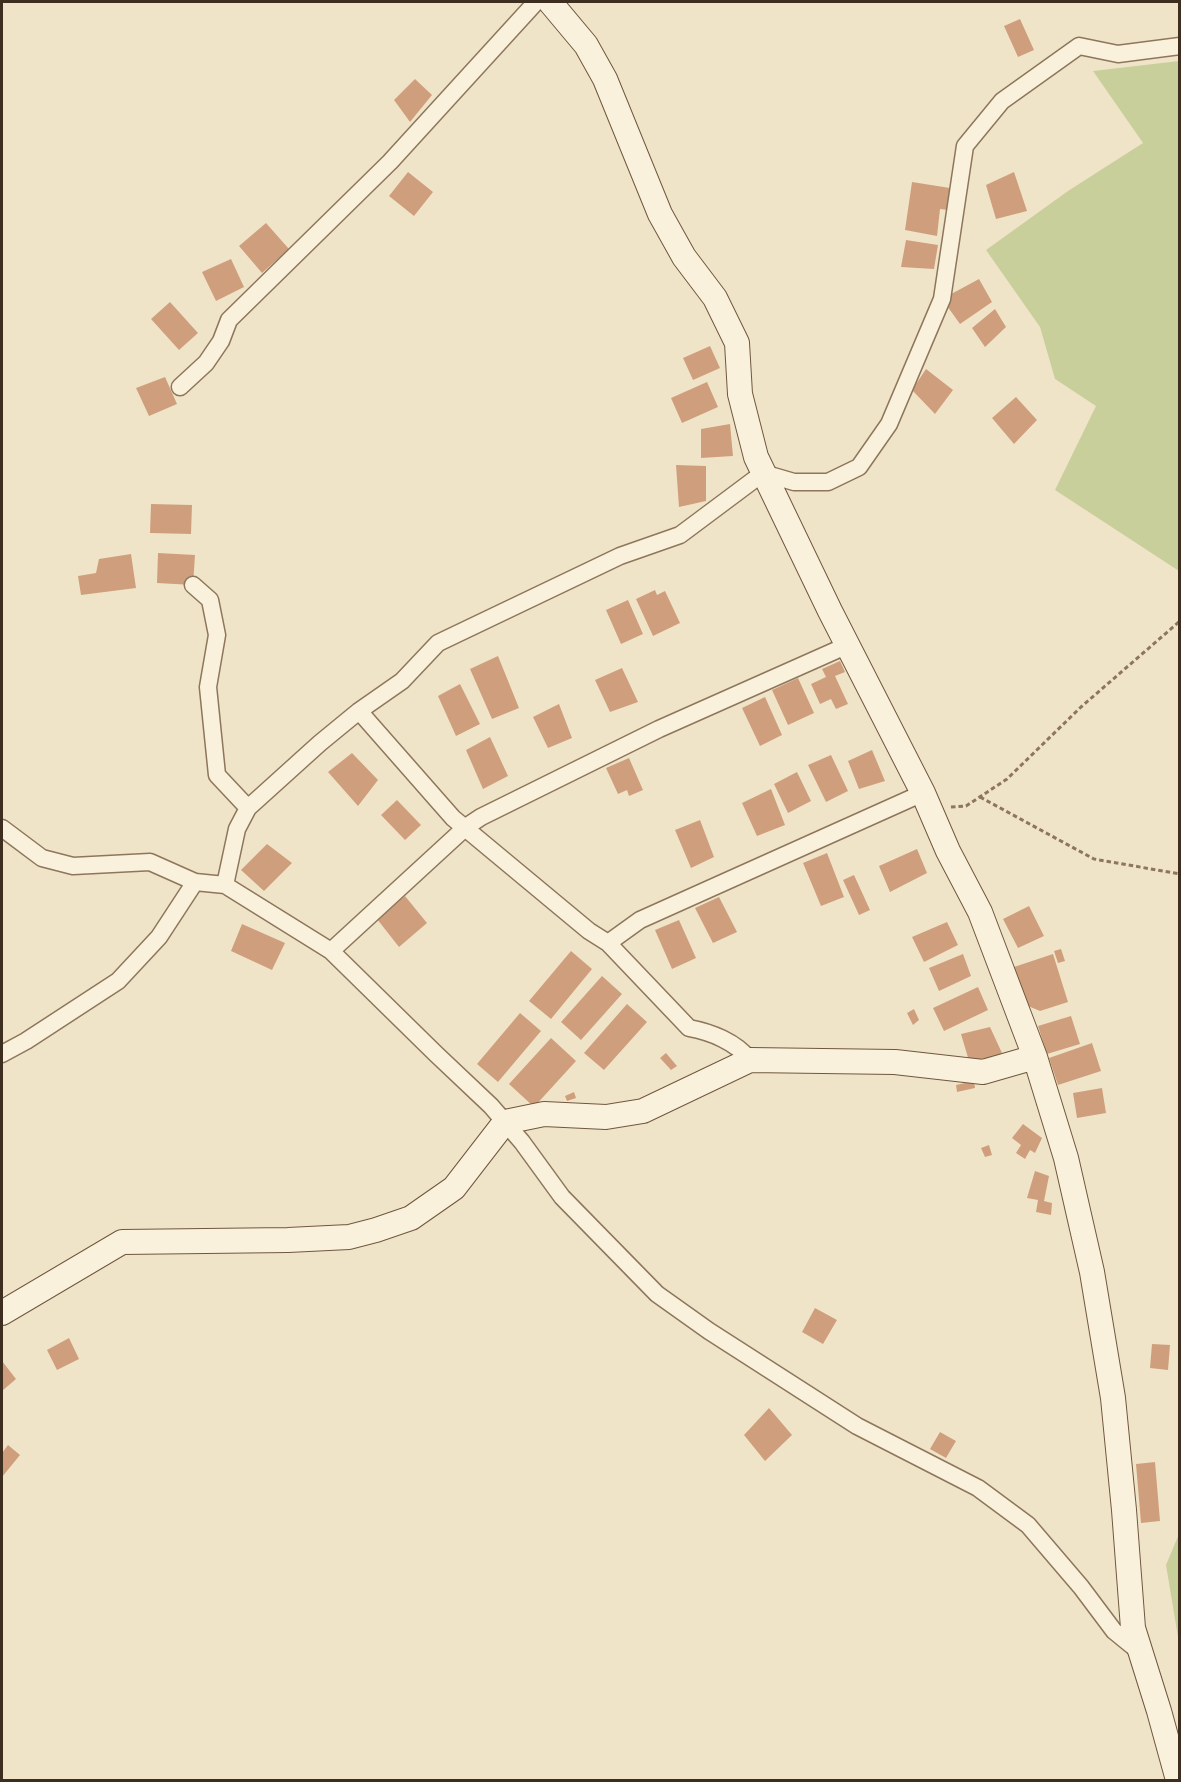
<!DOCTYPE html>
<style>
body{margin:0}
#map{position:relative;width:1181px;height:1782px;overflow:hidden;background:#f0e4c8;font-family:"Crimson Pro",serif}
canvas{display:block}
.frame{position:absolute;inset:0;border:3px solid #3d2e20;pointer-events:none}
</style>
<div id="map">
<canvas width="1181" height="1782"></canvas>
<div class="frame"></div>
</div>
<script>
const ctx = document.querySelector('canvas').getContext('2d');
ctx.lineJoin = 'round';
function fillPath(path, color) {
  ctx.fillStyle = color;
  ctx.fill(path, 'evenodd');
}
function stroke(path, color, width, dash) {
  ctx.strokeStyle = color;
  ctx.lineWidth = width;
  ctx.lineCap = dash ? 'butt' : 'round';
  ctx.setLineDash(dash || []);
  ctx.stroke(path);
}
const green = new Path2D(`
 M1179,61H1180L1179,571L1055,490L1096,406L1055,379L1040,327L986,250L1068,191L1143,143L1093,71Z
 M1179,1534V1643L1166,1565Z`);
const building = new Path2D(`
 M1020,19L1034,50L1018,57L1004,26Z
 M415,79L432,95L410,122L394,100Z
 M408,172L433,192L414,216L389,196Z
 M1014,172L1027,211L996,219L986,185Z
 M912,182L950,188L948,210L940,209L937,236L905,230Z
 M266,223L289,249L262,273L239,246Z
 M906,240L938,245L934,269L901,267Z
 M231,259L244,287L216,301L202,272Z
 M979,279L992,302L960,324L942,299Z
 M170,302L198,333L179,350L151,319Z
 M995,309L1006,327L985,347L972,328Z
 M710,346L720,368L693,380L683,358Z
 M926,369L953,390L935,414L912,390Z
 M165,377L177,404L149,416L136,388Z
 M707,382L718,407L682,423L671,398Z
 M1016,397L1037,420L1014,444L992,418Z
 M730,424L733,456L701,458V429Z
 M676,465L706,466V501L679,507Z
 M151,504L192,505L191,534L150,533Z
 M158,553L195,555L193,585L157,583Z
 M131,554L136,588L81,595L78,576L96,573L99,559Z
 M655,590L657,595L665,591L680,623L653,636L636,599Z
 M628,600L643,634L621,644L606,610Z
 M498,656L519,708L492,719L470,669Z
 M840,661L845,672L835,676L848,704L836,709L831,699L820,704L811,684L826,677L822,669Z
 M622,668L638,702L610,712L595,680Z
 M798,678L814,713L788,725L772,690Z
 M460,684L480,724L456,736L438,696Z
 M765,697L782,735L760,746L742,708Z
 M559,704L572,738L548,748L533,717Z
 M490,737L508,776L483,789L466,750Z
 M872,750L885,781L859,789L848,761Z
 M352,753L378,780L358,806L328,772Z
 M831,755L848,791L826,802L808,765Z
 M629,758L643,790L629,796L627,790L618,794L606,768Z
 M797,772L811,801L788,813L774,784Z
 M771,789L785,825L757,836L742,803Z
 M397,800L421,825L405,840L381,815Z
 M700,820L714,857L691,868L675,830Z
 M267,844L292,863L264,891L241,870Z
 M917,849L927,873L890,892L879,866Z
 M827,853L844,897L821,906L803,863Z
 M854,875L870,910L859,915L843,880Z
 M405,896L427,923L399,947L377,919Z
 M719,897L737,932L713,943L695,908Z
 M1029,906L1044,936L1018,948L1003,919Z
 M679,920L696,958L672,969L655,930Z
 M947,922L958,945L924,962L912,937Z
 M242,924L285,943L272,970L231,951Z
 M1061,949L1065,961L1058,963L1054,951Z
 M571,951L592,969L551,1019L529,1001Z
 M963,954L971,976L939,991L929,968Z
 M1053,954L1068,1002L1040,1011L1028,1006L1014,967Z
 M602,976L622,994L581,1040L561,1022Z
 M978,987L988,1010L944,1031L933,1008Z
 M627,1004L647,1022L604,1070L584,1053Z
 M914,1009L919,1020L913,1025L907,1013Z
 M520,1013L541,1031L498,1082L477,1064Z
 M1071,1016L1080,1044L1047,1054L1038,1026Z
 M990,1027L1002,1053L988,1061H969L961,1034Z
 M551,1038L576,1061L534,1107L509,1084Z
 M1092,1043L1101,1071L1058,1085L1049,1058Z
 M666,1053L677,1066L671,1070L660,1058Z
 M974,1081L975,1088L957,1092L956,1085Z
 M1102,1088L1106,1113L1077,1118L1073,1093Z
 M574,1092L576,1098L567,1101L565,1096Z
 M1023,1124L1042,1138L1035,1153L1030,1150L1025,1159L1016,1153L1021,1145L1012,1138Z
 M989,1145L992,1155L985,1157L981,1148Z
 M1035,1171L1049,1176L1044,1201L1052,1203L1051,1215L1036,1212L1038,1200L1027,1198Z
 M815,1308L837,1320L823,1344L802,1332Z
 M69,1338L79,1359L57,1370L47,1350Z
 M1152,1344L1170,1345L1168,1370L1150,1368Z
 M2,1361L16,1379L2,1391Z
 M769,1408L792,1435L765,1461L744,1435Z
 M940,1432L956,1441L946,1458L930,1449Z
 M8,1445L20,1455L2,1477V1453Z
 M1155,1462L1160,1521L1141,1523L1136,1464Z`);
const path = new Path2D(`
 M980,797L1094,859L1180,874
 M951,807L966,806L1007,779L1081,707L1180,621`);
const street = new Path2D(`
 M180,387L206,363L221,341L229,320L390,162L536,2
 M193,585L210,600L217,635L208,687L217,775L248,808
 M359,711L453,818L589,931L608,943L689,1028C711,1032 736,1042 750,1060
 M2,828L42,858L73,866L150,862L195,882L225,885L331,951L436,1054L491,1106L522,1142L562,1197L657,1294L709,1331L857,1426L978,1488L1028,1525L1081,1587L1114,1631L1141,1653
 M225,885L237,829L248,808L320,743L359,711L402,681L438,643L620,556L680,535L763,473L794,482H828L859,467L889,424L942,299L965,146L1002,101L1079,46L1118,54L1180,46
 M608,943L640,920L923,793
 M331,951L466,827L481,817L659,729L848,645
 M2,1054L26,1041L118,981L159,937L195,882`);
const secondary = new Path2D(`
 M550,2L586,45L605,79L660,214L684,257L715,298L737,343L740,394L756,457L830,611L923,793L948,851L980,912L1035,1057L1066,1158L1092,1272L1113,1398L1124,1510L1133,1628L1159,1711L1178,1780
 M2,1313L122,1242L288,1240L349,1237L376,1230L411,1218L454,1188L505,1122L544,1114L606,1117L643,1111L750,1060L895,1062L983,1072L1035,1057`);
fillPath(green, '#c9cf9b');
fillPath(building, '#cf9f7d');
stroke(street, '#8d765c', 19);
stroke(secondary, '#6f573f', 26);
stroke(path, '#8d765c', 3, [4.5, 3]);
stroke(street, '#faf1dc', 16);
stroke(secondary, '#faf1dc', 24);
</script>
